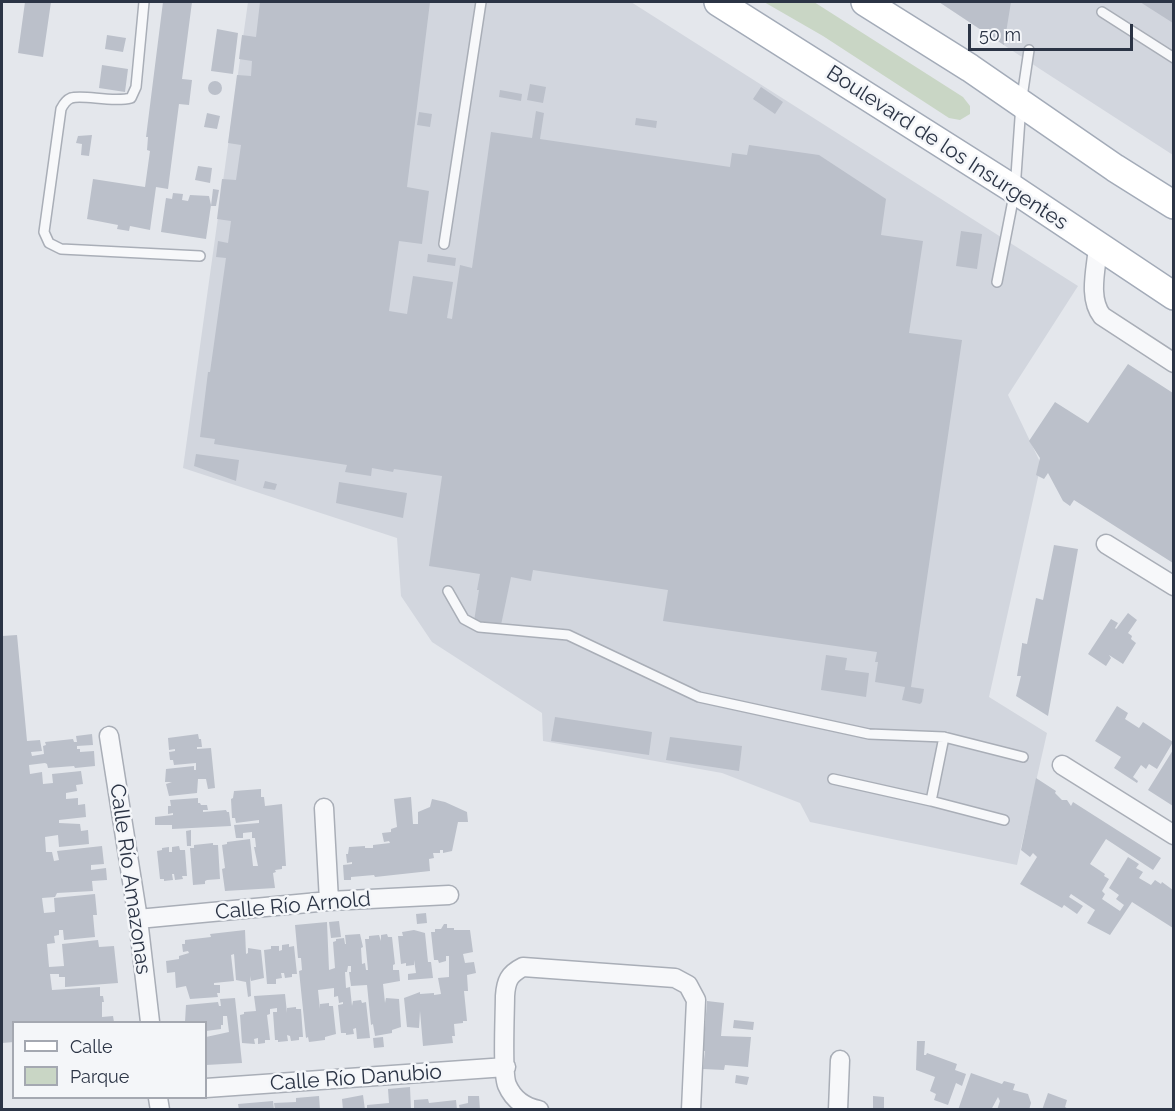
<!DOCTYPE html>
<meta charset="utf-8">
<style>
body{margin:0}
#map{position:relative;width:1175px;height:1111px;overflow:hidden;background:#e4e7ec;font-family:Raleway,sans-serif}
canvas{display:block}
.frame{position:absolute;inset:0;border:3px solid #2b3445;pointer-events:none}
.legend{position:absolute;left:12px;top:1021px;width:195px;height:78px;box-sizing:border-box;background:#f4f6f9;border:2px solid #a4a8b1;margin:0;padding:8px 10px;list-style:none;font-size:18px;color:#2b3445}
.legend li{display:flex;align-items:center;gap:12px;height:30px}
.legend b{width:30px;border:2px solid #a4a8b1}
.scale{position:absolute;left:968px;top:24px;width:165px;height:27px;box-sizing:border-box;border:3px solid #2b3445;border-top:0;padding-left:8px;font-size:18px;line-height:21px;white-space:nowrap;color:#2b3445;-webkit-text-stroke:4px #f4f6f9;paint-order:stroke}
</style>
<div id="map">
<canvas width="1175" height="1111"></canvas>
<div class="frame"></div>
<ul class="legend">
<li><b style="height:8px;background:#fff"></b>Calle</li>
<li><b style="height:16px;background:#c9d6c5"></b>Parque</li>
</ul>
<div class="scale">50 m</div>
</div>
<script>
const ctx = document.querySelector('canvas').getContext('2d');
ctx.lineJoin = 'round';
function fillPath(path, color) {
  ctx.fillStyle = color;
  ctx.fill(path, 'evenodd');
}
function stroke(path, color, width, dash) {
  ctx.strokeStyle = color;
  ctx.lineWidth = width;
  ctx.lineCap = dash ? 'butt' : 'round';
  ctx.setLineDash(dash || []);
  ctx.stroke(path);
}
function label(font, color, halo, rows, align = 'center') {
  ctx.font = font + ' Raleway,sans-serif';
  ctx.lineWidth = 5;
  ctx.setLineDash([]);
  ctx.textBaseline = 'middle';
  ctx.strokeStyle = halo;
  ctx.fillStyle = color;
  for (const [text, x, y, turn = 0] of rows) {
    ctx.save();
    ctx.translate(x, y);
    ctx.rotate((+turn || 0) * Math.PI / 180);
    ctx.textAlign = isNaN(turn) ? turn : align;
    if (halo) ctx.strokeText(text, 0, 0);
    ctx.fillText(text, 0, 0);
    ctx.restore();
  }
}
const built = new Path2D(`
 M248,2H631L1078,286L1008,395L1041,464L989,697L1047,733L1017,865L810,822L800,803L722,773L543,741L542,713L432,642L401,596L397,538L183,468Z
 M939,2H1173V155L1040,69Z`);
const green = new Path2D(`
 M764,2H814L963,97L970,106V114L960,120L949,118L823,36Z`);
const building = new Path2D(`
 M25,2H51L43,57L18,53Z
 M163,2H192L182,79L192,80L189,105L179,104L168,189L156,187L150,230L130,226L129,231L117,229L118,225L87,219L93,179L145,187L150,151L147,150L148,137H146Z
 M260,2H430L407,187L429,191L422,244L399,241L389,311L407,314L413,276L453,282L447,318L452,319L460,265L472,268L491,132L532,138L536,111L544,113L540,139L730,167L732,153L747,155L749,145L819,155L886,199L881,235L923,241L909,333L962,340L911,687L924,689L922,702L920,704L902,700L905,687L875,682L878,662H875L877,652L663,621L668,590L533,570L531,581L511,577L501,625L474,621L479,590H477L480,574L429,566L442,476L394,469L393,472L372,468L371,476L345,472L347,465L214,444L215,439L200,437L208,372H210L226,258L216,257L218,241L228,243L231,221L217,219L222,179L236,180L241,145L228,143L237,75L251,76L252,61L239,59L242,35L256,37Z
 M939,2H1011L1004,45Z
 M1140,2H1173V23Z
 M217,29L238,33L233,74L211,71Z
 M107,35L126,38L123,52L105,49Z
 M102,65L128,69L125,92L99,88Z
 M208 88a7 7 0 1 1 14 0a7 7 0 1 1-14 0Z
 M530,84L546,87L543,103L527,100Z
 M761,87L783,102L775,114L753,99Z
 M500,90L522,94L521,101L499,97Z
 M419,112L432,114L430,127L417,125Z
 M207,113L220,116L217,129L204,127Z
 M636,118L657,121L656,128L635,125Z
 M92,135L89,156L81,155L82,144L76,143L78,136Z
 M198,166L212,168L210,183L195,180Z
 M213,189L219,190L216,206H211Z
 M173,193L183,194L182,200L188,201L190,195L209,196L211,205L206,239L161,232L166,198L172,199Z
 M961,231L982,234L977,269L956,266Z
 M428,254L456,258L455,266L427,262Z
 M1128,364L1173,393V563L1074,500L1070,506L1063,501L1048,473L1044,479L1036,475L1040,458L1029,441L1055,402L1088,423Z
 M196,454L239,460L236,481L194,466Z
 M265,481L277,484L275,490L263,488Z
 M339,482L407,493L403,518L336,503Z
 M1054,545L1078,549L1048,716L1016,696L1021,676H1017L1022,645V643L1027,644L1036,598L1043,600Z
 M1128,613L1137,620L1128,633L1132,636L1131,639L1136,643L1123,664L1109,655L1111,658L1106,666L1088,654L1111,619L1118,623L1115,628L1116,629Z
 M17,635L27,741L40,740L42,751L31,752L32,756L44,754L43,746L46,745L45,742L73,739L74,742H77L76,736L92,734L93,745L77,746V749H80V752L94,751L95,766L75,768L74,766L48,768L47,764L45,763L29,765L30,774L42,772L43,784L53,783L52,774L81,771L83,784L76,785L77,791L66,793V799L78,798V805L85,804L86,817L59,820V823L80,824L81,831L88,830L89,844L59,847L58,835L45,837L46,852H52L54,861L59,860L57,851L102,846L104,864L91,865V870L106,868L107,880L92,881L93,891L57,893L55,897L42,898L44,913L55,912L54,898L95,894L97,915H93L95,937L64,940L63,930H59V935L54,936L55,943L47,944L49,967L64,966L62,944L98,940L99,947L114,946L118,983L65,987V977H59V974H50L52,990L100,987V996H103L104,1002H102V1017L113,1016L114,1022H14V1042L2,1043V636Z
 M826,655L847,658L845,670L869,673L866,697L821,690Z
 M1117,706L1128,713L1125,719L1139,728L1143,722L1173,742L1157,769L1149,764L1146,769L1141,765L1133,777L1138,781L1137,783L1114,768L1121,757L1095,741Z
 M555,717L652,732L649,755L551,741Z
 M198,734L199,739H201L202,747H197V749L211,748L215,788L208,789L206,779H198L197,793L169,796L166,784L172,782H165L166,769L194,766V770H196V763L174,765L173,760H170L169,752L175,751V749L169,750L168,738Z
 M670,737L742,746L739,771L666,760Z
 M1173,750V806L1148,790Z
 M1036,778L1056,791L1055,793L1062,800H1067L1071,806L1073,802L1161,858L1153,870L1106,839L1090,864L1105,874L1104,876L1109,879L1102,891L1105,894L1102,899L1120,911L1124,905L1116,899L1119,895L1109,888L1128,857L1139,864L1136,868L1143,872L1139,878L1151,885L1155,880L1161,884L1162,882L1173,890V928L1132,902L1110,935L1087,923L1095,910L1071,894L1069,897L1083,906L1077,914L1064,905L1062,908L1020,884L1037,857L1033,853L1030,857L1021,850Z
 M261,789V797H264L265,806L282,804L286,866H282V869L275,870L276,872L273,873L275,888L225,891L222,869L225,868L222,845L227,844V842L250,839L253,866H258L254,847H256L255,838H252V832L243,833V838H236L234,825L259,823V820L236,823L235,818H232L231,799L233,798L234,791Z
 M411,797L413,824H418V812L430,807L432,799L445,802L467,812L468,822H458L452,851L443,853V850H440V853H433L434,858L429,859L430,871L375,877L374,875L351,877V880H344L343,865L352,864V862L347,863L346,854H348L349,847L365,846V848H373V845L390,843L389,841L384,842L382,833L391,832V829L397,827L394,799Z
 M198,798V803H200L201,805H207L208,810H203V812L226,810L227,812H229L231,826L172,829V825H155V817L173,815V813L168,814V806H171L170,800Z
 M191,830V846H187L186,831Z
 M213,843V845H218L220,879L207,880L205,881V884L193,885L190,848H194V845Z
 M179,846L180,850H185L187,876H182L183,879L175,880L174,874H172L173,880L164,881V879H160L157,851L162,850V848L169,847V852H172V847Z
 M426,913L427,923L417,924L416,914Z
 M339,921L341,937L331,938L329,922Z
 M327,922L329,970L335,968L333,942L336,941V939L344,938L345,944H346L345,935L360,934L363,947L361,948L362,964L365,963L366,970H368L365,939H369V936L379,935L381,941V935L387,934L388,937H392L395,964L393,965V970H399L400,981L383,984L385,1003L386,998L399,999L401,1027L392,1030V1033L375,1036L373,1024L371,1025L367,985L351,986L349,972H351V966H348L347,972H345L346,988L350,987L352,1006L353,1001L361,1000L362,1003L366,1002L370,1038L357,1039L356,1028L353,1029L354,1034L346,1035V1033H341L338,1005L343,1004V1002L339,1003L338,996L334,997V988L318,990L320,1009V1004L329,1003V1006H333L336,1034L325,1037V1040L309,1042L308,1037L306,1038L299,971L302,970L301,958H298L295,925Z
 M444,924H447V928H454V930H470L473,952L463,954L465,963L474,962L476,973L467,975L468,991H464L467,1021H463V1023L454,1024L455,1036H452L453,1043L423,1046L420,1011L419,1028L407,1027L404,998L420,992V994L434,993V995L441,994L438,978L449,977V956H446V961L439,963L438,960H434L431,932H435V929H441Z
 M245,930L246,954L248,953V948L261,950L264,978L251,981L250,976L251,996L248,997L246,982L236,980L234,954L231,955L234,981L214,983V985H220V993H217L218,997L190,999L186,986L176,988L175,972L167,973L166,961L179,959V956L189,953L188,951L183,952L182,944H185V940L211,937L210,934Z
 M414,930L425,933L428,962H431L433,978L408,980V974L416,973L414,960V965L406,966V963L401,964L398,936H403L402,932Z
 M289,944V947L294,946L297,974H292V977L285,978L284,973H281L282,978L276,979V984H267L264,950L271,949V946H279V951L282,950V945Z
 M285,994L287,1013V1008L296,1007V1009H301L303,1037H299V1040L291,1041L290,1036L287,1035L288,1041L278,1042V1040H275L273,1012H277V1008L270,1009V1014L267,1015L270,1040H265V1043L258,1044V1038L254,1039L255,1044L242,1043L240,1015L244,1014V1012L256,1011L254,996Z
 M235,998L242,1063L206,1065V1037L229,1032L227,1016H223V1025H221V1029L206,1031V1022H185L186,1005L218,1002L219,1006H221L220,999Z
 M707,1001L724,1003L721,1036L751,1037L748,1067L725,1065L724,1070L703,1069L705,1051H698L703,1028H705Z
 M734,1020L754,1022L753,1030L733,1028Z
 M383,1037L384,1047L374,1048L373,1038Z
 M917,1041H925L924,1055H926L927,1053L957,1064L955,1070L966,1074L962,1086L956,1083L948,1105L934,1100L936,1094L930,1091L935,1077L916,1070Z
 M971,1073L1002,1084L1004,1081L1015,1084L1013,1090L1028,1094L1031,1103L1029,1110H997L1000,1101L998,1097L991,1110H958Z
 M736,1075L749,1077L747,1085L735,1083Z
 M410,1087L411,1110H367V1105L389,1103L388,1089Z
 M1048,1093L1067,1100L1065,1107L1070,1110H1042Z
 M363,1095L365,1110H343L342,1099Z
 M319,1096L320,1110H275L274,1103L296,1102V1098Z
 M468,1096H479L480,1110H460L459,1105L468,1103Z
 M873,1096L884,1097V1108H873Z
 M428,1099L429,1103L456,1100L457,1110H414V1100Z
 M273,1101L274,1110H239L238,1104Z`);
const lane = new Path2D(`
 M144,2L136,87L131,98C112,103 83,94 71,98C66,100 63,105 61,109L44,232L49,243L61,249L200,256
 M1102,12L1174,58
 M444,244L481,2
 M997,282L1015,190L1021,104L1029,50
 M448,591L464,619L479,627L568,635L699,697L869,734L944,737
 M833,779L931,801
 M1004,820L931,801L944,737L1023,757`);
const street = new Path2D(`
 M1098,247C1096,270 1088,298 1102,316L1174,363
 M1106,544L1174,586
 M109,736L138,919L150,1022
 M1062,765L1174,835
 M324,808L329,901
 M138,919L329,901L449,895
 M206,1088L506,1067
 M158,1098L160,1110
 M539,1110C523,1107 513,1099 507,1085C502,1073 505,1013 505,996C506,981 509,974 523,967L675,978L688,985L696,1000L691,1110
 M838,1110L840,1060`);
const primary = new Path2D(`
 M718,2L1015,190L1174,296
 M865,2L970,68L1115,168L1174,205`);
const streetNames = [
 ["Boulevard de los Insurgentes",947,148,33],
 ["Calle Río Amazonas",130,879,82],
 ["Calle Río Arnold",293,906,-5],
 ["Calle Río Danubio",356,1078,-4]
];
fillPath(built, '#d2d6de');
fillPath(green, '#c9d6c5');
fillPath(building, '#bbc0ca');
stroke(lane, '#a9aeb7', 12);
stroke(street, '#a9aeb7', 21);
stroke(primary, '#a3abb8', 30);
stroke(lane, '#f7f8fa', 9);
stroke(street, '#f7f8fa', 18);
stroke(primary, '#fff', 27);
label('21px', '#2b3445', '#f4f6f9', streetNames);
</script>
